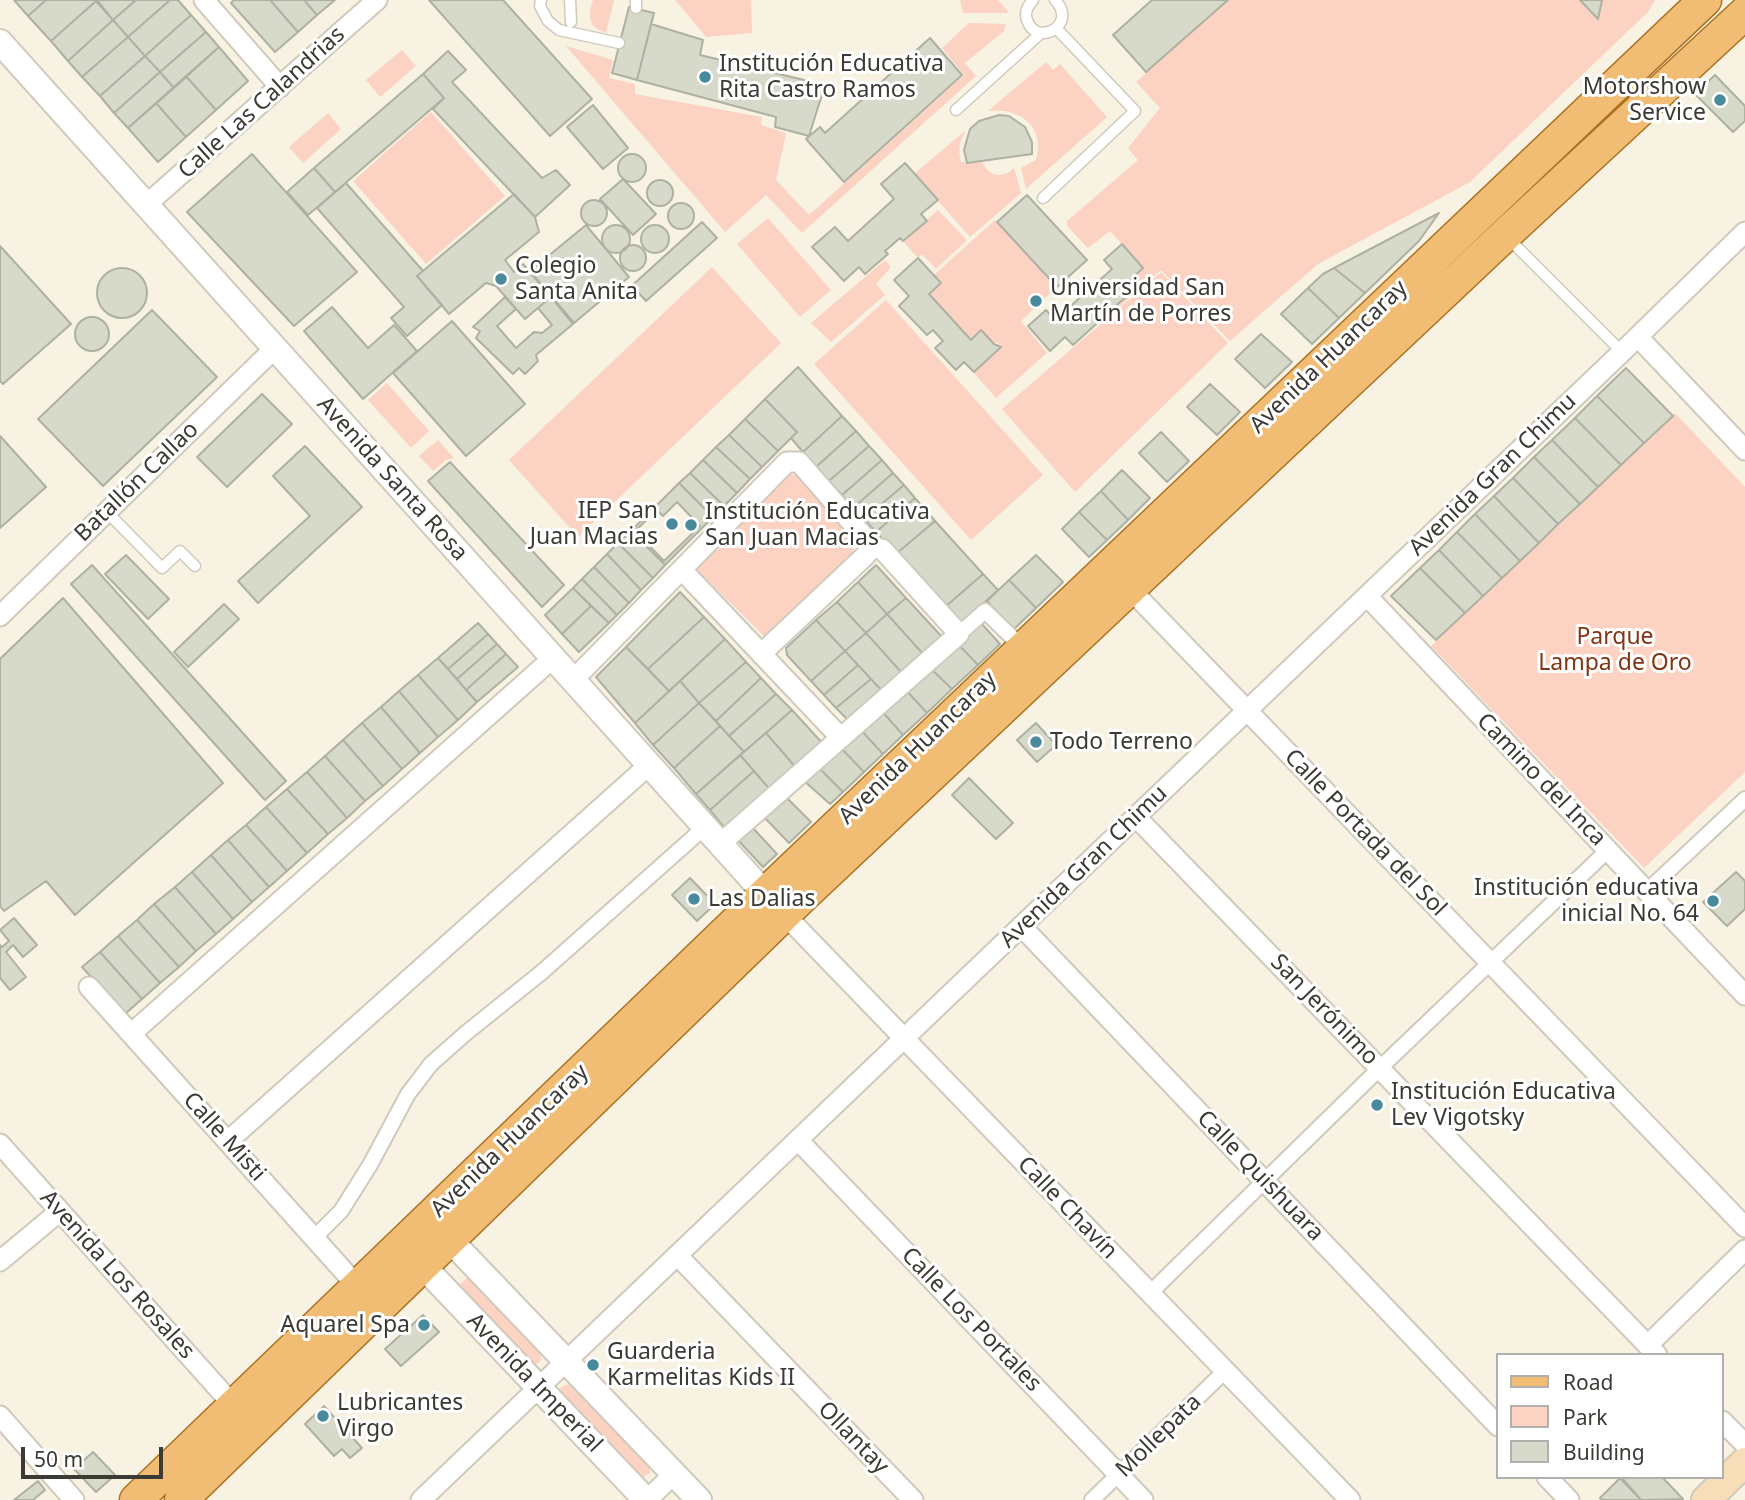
<!DOCTYPE html>
<meta charset="utf-8">
<style>
body{margin:0}
#map{position:relative;width:1745px;height:1500px;overflow:hidden;background:#f8f2e3;font-family:"Noto Sans",sans-serif}
canvas{display:block}
.legend{position:absolute;left:1496px;top:1353px;width:228px;height:126px;box-sizing:border-box;background:#fff;border:2px solid #b1b0ae;margin:0;padding:9px 12px;list-style:none;font-size:21px;color:#3c3a34}
.legend li{display:flex;align-items:center;gap:14px;height:35px}
.legend b{width:35px;border:2px solid #b1b0ae}
.scale{position:absolute;left:21px;top:1447px;width:142px;height:32px;box-sizing:border-box;border:4px solid #3c3a34;border-top:0;padding-left:9px;font-size:21px;line-height:24px;white-space:nowrap;color:#3c3a34;-webkit-text-stroke:5px #fff;paint-order:stroke}
</style>
<div id="map">
<canvas width="1745" height="1500"></canvas>
<ul class="legend">
<li><b style="height:9px;background:#f1bc73"></b>Road</li>
<li><b style="height:19px;background:#fcd2c3"></b>Park</li>
<li><b style="height:19px;background:#d7dacb"></b>Building</li>
</ul>
<div class="scale">50 m</div>
</div>
<script>
const ctx = document.querySelector('canvas').getContext('2d');
ctx.lineJoin = 'round';
function fillPath(path, color) {
  ctx.fillStyle = color;
  ctx.fill(path, 'evenodd');
}
function stroke(path, color, width, dash) {
  ctx.strokeStyle = color;
  ctx.lineWidth = width;
  ctx.lineCap = dash ? 'butt' : 'round';
  ctx.setLineDash(dash || []);
  ctx.stroke(path);
}
function label(font, color, halo, rows, align = 'center') {
  ctx.font = font + ' "Noto Sans",sans-serif';
  ctx.lineWidth = 6;
  ctx.setLineDash([]);
  ctx.textBaseline = 'middle';
  ctx.strokeStyle = halo;
  ctx.fillStyle = color;
  for (const [text, x, y, turn = 0] of rows) {
    ctx.save();
    ctx.translate(x, y);
    ctx.rotate((+turn || 0) * Math.PI / 180);
    ctx.textAlign = isNaN(turn) ? turn : align;
    if (halo) ctx.strokeText(text, 0, 0);
    ctx.fillText(text, 0, 0);
    ctx.restore();
  }
}
const green = new Path2D(`
 M593,0H614L606,33C588,27 588,16 593,0Z
 M675,0H751L752,33L706,37Z
 M960,0H998L1008,11L1007,13H963Z
 M1228,0H1580L1598,19L1602,0H1655L1648,12L1470,182L1318,264L1230,341L1161,270L1105,319L1101,313L1108,307L1111,310L1132,291L1127,283L1143,268L1110,231L1088,248L1067,226V221L1138,160L1128,148L1160,108L1136,82Z
 M969,23L1006,24L1004,31L965,63L976,76L802,233L766,195L725,232L566,46L613,60L609,78L635,84V94L762,117L761,125L786,133L776,180L809,215L964,75L942,48Z
 M402,50L416,66L380,97L366,80Z
 M1046,62L1053,70L1060,64L1107,117L1026,189L1021,168L1036,160C1046,126 1019,107 988,111Z
 M431,112L505,196L426,264L353,181Z
 M328,113L341,129L303,163L289,147Z
 M966,130C959,141 958,149 961,162L982,161C988,177 1003,179 1014,168L1021,193L970,237L914,174Z
 M938,210L967,240L936,269L922,254L918,258L903,241Z
 M768,218L831,290L800,317L737,244Z
 M995,220L1057,287L1021,321L1047,353L996,398L973,372L1001,347L997,342L994,344L981,331L971,340L929,294L941,283L934,275Z
 M885,260L891,267L876,284L885,295L831,342L811,323Z
 M712,267L781,343L578,537L509,460Z
 M1161,272L1228,343L1075,492L1002,409Z
 M886,300L1043,475L971,540L814,364Z
 M387,383L429,431L411,448L368,400Z
 M1675,413L1745,487V772L1644,868L1431,646Z
 M438,440L454,458L446,460L433,471L419,456Z
 M783,473L799,475L855,544L852,554L765,637L694,567Z
 M468,1277L540,1352L541,1360L534,1366L454,1290Z
 M569,1384L649,1466L650,1473L641,1479L556,1392L563,1386Z`);
const building = new Path2D(`
 M14,0H46L28,16Z
 M46,0H95L96,1L51,41L28,16Z
 M97,0H136L113,20Z
 M136,0H170L128,37L113,20Z
 M170,0H178L191,15L145,56L128,37Z
 M234,0H270L298,32L275,52L231,3Z
 M270,0H304L317,15L298,32Z
 M304,0H335L317,15Z
 M429,0H503L592,99L550,136Z
 M1152,0H1228L1146,72L1113,35Z
 M1580,0H1602L1598,19Z
 M96,1L113,20L68,61L51,41Z
 M629,7L654,13L637,80L612,73Z
 M191,15L206,32L160,72L145,56Z
 M113,20L128,37L82,77L68,61Z
 M651,24L703,40L700,55L825,85L809,136L775,127L776,117L637,80Z
 M206,32L219,47L174,88L160,72Z
 M128,37L145,56L100,96L82,77Z
 M930,38L962,75L844,182L806,139L820,127L825,133Z
 M219,47L248,81L216,110L186,76Z
 M448,51L466,70L452,82L542,178L556,170L570,185L535,217L433,109L444,98L423,74Z
 M145,56L160,72L114,113L100,96Z
 M160,72L174,88L128,128L114,113Z
 M423,74L444,98L335,192L314,168Z
 M1715,75L1745,106V121L1733,132L1695,94Z
 M186,76L216,110L186,137L156,103Z
 M156,103L186,137L158,162L128,128Z
 M593,105L628,148L603,169L567,127Z
 M999,115L1009,116L1025,127L1032,142V154L967,163L964,150L970,129L979,121Z
 M618 168a14 14 0 1 1 28 0a14 14 0 1 1-28 0Z
 M252,154L357,272L294,326L187,212Z
 M905,163L938,200L921,214L927,221L903,241L900,238L885,251L888,254L865,274L859,267L844,281L812,247L835,227L848,241L894,199L881,184Z
 M314,168L335,192L308,215L287,192Z
 M623,179L656,214L633,235L600,199Z
 M647 193a13 13 0 1 1 26 0a13 13 0 1 1-26 0Z
 M346,183L423,271L417,276L442,305L407,336L391,318L404,307L317,208Z
 M514,194L535,217L539,232L505,260L514,272L523,264L551,297L525,319L496,286L486,283L449,314L417,276Z
 M1027,195L1087,260L1057,287L997,222Z
 M581 213a13 13 0 1 1 26 0a13 13 0 1 1-26 0Z
 M668 216a13 13 0 1 1 26 0a13 13 0 1 1-26 0Z
 M1439,213L1419,241L1365,293L1334,268Z
 M702,222L717,238L646,301L636,290L630,295L626,291Z
 M602 239a14 14 0 1 1 28 0a14 14 0 1 1-28 0Z
 M586,225L629,277L574,323L530,271Z
 M641 239a14 14 0 1 1 28 0a14 14 0 1 1-28 0Z
 M1122,244L1143,268L1127,283L1133,291L1111,310L1108,307L1101,313L1104,317L1073,345L1065,337L1050,351L1028,326L1046,310L1055,320L1112,269L1104,260Z
 M620 258a13 13 0 1 1 26 0a13 13 0 1 1-26 0Z
 M0,246L71,324L3,384L0,381Z
 M918,258L941,283L929,294L971,340L981,330L994,344L1001,347L974,372L964,362L956,370L935,348L943,341L933,330L927,335L899,306L909,296L894,280Z
 M97 293a25 25 0 1 1 50 0a25 25 0 1 1-50 0Z
 M1334,268L1365,293L1339,318L1308,288L1323,274Z
 M1308,288L1339,318L1312,344L1281,314Z
 M505,297L516,309L497,326L516,348L534,332L542,333L552,325L538,308L551,297L573,324L536,355L538,361L525,374L519,368L513,374L476,338L480,331L473,327Z
 M332,307L368,348L394,325L417,351L363,399L304,331Z
 M152,310L217,377L103,486L38,419Z
 M75 334a17 17 0 1 1 34 0a17 17 0 1 1-34 0Z
 M452,321L525,404L466,456L393,373Z
 M1261,334L1292,362L1265,388L1235,359Z
 M798,367L842,416L803,452L791,438L797,432L765,399Z
 M1626,368L1673,416L1644,443L1597,396Z
 M1210,384L1240,412L1217,435L1187,407Z
 M262,394L292,424L227,487L197,457Z
 M1597,396L1644,443L1621,465L1575,418Z
 M765,399L797,432L778,451L745,419Z
 M842,416L856,431L816,467L803,452Z
 M1575,418L1621,465L1598,487L1552,440Z
 M745,419L778,451L762,467L729,435Z
 M856,431L869,446L829,481L816,467Z
 M1161,432L1189,461L1167,482L1139,453Z
 M729,435L762,467L750,479L716,447Z
 M0,436L46,487L0,528Z
 M1552,440L1598,487L1580,504L1534,457Z
 M305,446L362,507L258,603L238,581L310,516L273,476Z
 M869,446L882,460L842,495L829,481Z
 M716,447L750,479L737,493L703,460Z
 M1534,457L1580,504L1558,524L1513,478Z
 M703,460L737,493L724,506L690,473Z
 M882,460L893,473L853,508L842,495Z
 M450,462L564,585L542,607L428,481Z
 M1122,470L1150,498L1128,520L1101,491Z
 M690,473L724,506L713,517L679,483Z
 M893,473L904,485L864,519L853,508Z
 M1513,478L1558,524L1539,543L1494,496Z
 M679,483L713,517L665,565L631,531Z
 M904,485L915,498L876,532L864,519Z
 M1101,491L1128,520L1107,540L1079,512Z
 M1494,496L1539,543L1520,561L1475,514Z
 M915,498L935,521L896,554L876,532Z
 M677,502L700,526L664,561L635,531L657,510L663,516Z
 M1079,512L1107,540L1089,557L1062,529Z
 M1475,514L1520,561L1502,578L1457,532Z
 M935,521L983,574L944,608L896,554Z
 M631,531L665,565L653,578L618,543Z
 M1457,532L1502,578L1483,596L1439,550Z
 M618,543L653,578L641,590L607,554Z
 M1439,550L1483,596L1465,613L1420,568Z
 M607,554L641,590L629,603L594,567Z
 M126,555L169,599L148,619L105,574Z
 M1036,555L1063,582L1036,608L1009,580Z
 M92,565L286,781L265,800L71,584Z
 M876,565L906,598L887,614L858,582Z
 M594,567L629,603L617,615L582,579Z
 M1420,568L1465,613L1436,640L1391,596Z
 M983,574L998,590L960,625L944,608Z
 M582,579L617,615L609,623L573,588Z
 M1009,580L1036,608L1013,630L987,601Z
 M858,582L887,614L866,633L837,602Z
 M573,588L591,606L562,634L545,615Z
 M680,592L704,617L648,669L626,647Z
 M63,598L223,783L75,915L46,881L4,911L0,906V659Z
 M906,598L943,638L924,655L887,614Z
 M837,602L866,633L845,651L816,620Z
 M224,604L239,619L188,667L174,652Z
 M591,606L609,623L579,652L562,634Z
 M887,614L924,655L902,673L866,633Z
 M704,617L725,639L669,691L648,669Z
 M816,620L845,651L811,681L787,655L786,648Z
 M980,622L1000,644L978,665L957,643Z
 M478,623L488,634L448,669L438,658Z
 M866,633L902,673L882,691L845,651Z
 M488,634L497,644L457,679L448,669Z
 M725,639L746,662L699,703L680,681Z
 M957,643L978,665L952,689L929,667Z
 M497,644L506,654L466,690L457,679Z
 M626,647L669,691L635,723L596,677Z
 M845,651L858,665L824,695L811,681Z
 M506,654L518,667L477,702L466,690Z
 M438,658L477,702L458,720L418,675Z
 M746,662L761,678L716,721L699,703Z
 M858,665L871,679L836,708L824,695Z
 M929,667L952,689L927,713L905,689Z
 M418,675L458,720L438,737L399,691Z
 M761,678L776,694L729,736L716,721Z
 M871,679L882,691L848,720L836,708Z
 M680,681L699,703L653,745L635,723Z
 M905,689L927,713L903,735L881,710Z
 M399,691L438,737L420,753L381,707Z
 M776,694L792,710L744,752L729,736Z
 M699,703L720,726L674,768L653,745Z
 M381,707L420,753L402,769L362,723Z
 M792,710L825,746L798,770L766,733Z
 M881,710L903,735L883,754L860,729Z
 M362,723L402,769L383,786L343,740Z
 M1036,723L1056,745L1037,762L1017,740Z
 M720,726L744,752L696,794L674,768Z
 M860,729L883,754L864,772L840,747Z
 M766,733L798,770L773,793L740,755Z
 M343,740L383,786L365,801L325,756Z
 M840,747L864,772L843,792L818,767Z
 M740,755L754,771L710,810L696,794Z
 M325,756L365,801L347,818L307,772Z
 M818,767L843,792L830,804L803,780Z
 M754,771L773,793L728,832L710,810Z
 M307,772L347,818L328,834L287,789Z
 M969,778L1013,823L996,839L952,795Z
 M287,789L328,834L307,853L266,807Z
 M785,796L811,822L789,843L763,816Z
 M266,807L307,853L287,871L246,825Z
 M246,825L287,871L269,887L228,840Z
 M751,826L777,854L763,867L737,839Z
 M228,840L269,887L252,902L211,855Z
 M211,855L252,902L233,919L192,872Z
 M192,872L233,919L216,934L175,887Z
 M1736,872L1745,881V909L1727,926L1703,902Z
 M690,878L715,904L697,921L672,895Z
 M175,887L216,934L196,951L154,904Z
 M154,904L196,951L179,967L137,920Z
 M14,918L37,945L23,957L13,945L6,952L26,977L10,990L0,978V945L2,947L9,941L0,930Z
 M137,920L179,967L160,983L118,936Z
 M118,936L160,983L142,999L100,952Z
 M100,952L142,999L125,1014L82,967Z
 M423,1315L439,1332L401,1366L385,1349Z
 M324,1406L362,1448L350,1458L342,1449L334,1456L305,1424Z
 M93,1452L115,1475L96,1492L74,1469Z
 M1621,1477H1662L1683,1499L1641,1500Z
 M1620,1478L1641,1500H1602L1600,1498Z
 M38,1481L45,1490L33,1500H14Z`);
const service = new Path2D(`
 M541,0L540,6L548,21L559,30L619,43
 M570,0L571,22
 M636,0V8
 M1033,0C1028,6 1024,12 1027,20C1036,48 1079,25 1055,0
 M956,110L1041,33
 M1043,198L1135,111L1056,28
 M1509,239L1622,352
 M107,512L162,568L180,551L195,566`);
const pedestrian = new Path2D(`
 M959,634L985,611L1023,648
 M1647,891L1745,799
 M314,1238L341,1211L370,1165L408,1094L431,1064L466,1033L542,972L705,827
 M1150,1293L1380,1068L1608,850
 M1092,1500L1225,1371`);
const minor = new Path2D(`
 M204,0L280,87
 M146,205L377,0
 M1638,337L1745,450
 M682,570L841,738
 M1129,588L1745,1227
 M1367,596L1745,995
 M0,616L275,348
 M761,654L866,555L870,548
 M573,680L787,462H799L866,539L870,548
 M1136,817L1657,1355
 M720,844L959,634L882,549L870,548
 M785,915L1350,1500
 M1021,926L1498,1426
 M89,987L358,1287
 M131,1034L553,658
 M798,1140L1143,1500
 M228,1141L649,765
 M0,1144L234,1406
 M677,1255L913,1500
 M0,1261L60,1211
 M1648,1345L1745,1250
 M0,1416L74,1500
 M1722,1421L1745,1444
 M1547,1477L1569,1500
 M421,1500L1622,352L1745,232
 M647,1500L674,1474`);
const tertiary = new Path2D(`
 M0,42L776,906
 M449,1239L699,1500
 M422,1265L646,1500`);
const secondary = new Path2D(`
 M1706,1500L1745,1462`);
const primary = new Path2D(`
 M136,1500L765,894L1705,0
 M181,1500L802,897L1505,235L1745,13`);
const markers = [
 [705,77,7,"#488a9b"],
 [1720,100,7,"#488a9b"],
 [501,279,7,"#488a9b"],
 [1036,301,7,"#488a9b"],
 [672,524,7,"#488a9b"],
 [691,525,7,"#488a9b"],
 [1036,742,7,"#488a9b"],
 [694,899,7,"#488a9b"],
 [1713,901,7,"#488a9b"],
 [1377,1105,7,"#488a9b"],
 [424,1325,7,"#488a9b"],
 [593,1365,7,"#488a9b"],
 [323,1416,7,"#488a9b"]
];
const poiNames = [
 ["Institución Educativa",719,64],
 ["Rita Castro Ramos",719,90],
 ["Motorshow",1706,87,"right"],
 ["Service",1706,113,"right"],
 ["Colegio",515,266],
 ["Santa Anita",515,292],
 ["Universidad San",1050,288],
 ["Martín de Porres",1050,314],
 ["IEP San",658,511,"right"],
 ["Juan Macias",658,537,"right"],
 ["Institución Educativa",705,512],
 ["San Juan Macias",705,538],
 ["Todo Terreno",1050,742],
 ["Institución educativa",1699,888,"right"],
 ["inicial No. 64",1699,914,"right"],
 ["Las Dalias",708,899],
 ["Institución Educativa",1391,1092],
 ["Lev Vigotsky",1391,1118],
 ["Aquarel Spa",410,1325,"right"],
 ["Guarderia",607,1352],
 ["Karmelitas Kids II",607,1378],
 ["Lubricantes",337,1403],
 ["Virgo",337,1429]
];
const streetNames = [
 ["Calle Las Calandrias",262,103,-42],
 ["Avenida Huancaray",1329,357,-44],
 ["Avenida Gran Chimu",1493,475,-44],
 ["Avenida Santa Rosa",392,479,48],
 ["Batallón Callao",137,482,-44],
 ["Avenida Huancaray",918,748,-44],
 ["Camino del Inca",1541,780,46],
 ["Calle Portada del Sol",1365,833,46],
 ["Avenida Gran Chimu",1084,867,-44],
 ["San Jerónimo",1324,1010,46],
 ["Calle Misti",224,1137,48],
 ["Avenida Huancaray",510,1141,-44],
 ["Calle Quishuara",1260,1176,46],
 ["Calle Chavín",1067,1208,46],
 ["Avenida Los Rosales",117,1275,48],
 ["Calle Los Portales",971,1320,46],
 ["Avenida Imperial",534,1383,46],
 ["Mollepata",1159,1436,-44],
 ["Ollantay",853,1438,46]
];
const parkNames = [
 ["Parque",1615,637],
 ["Lampa de Oro",1615,663]
];
fillPath(green, '#fcd2c3');
fillPath(building, '#d7dacb');
stroke(building, '#aeb1a2', 2);
stroke(service, '#d0cabc', 13);
stroke(pedestrian, '#d0cabc', 18);
stroke(minor, '#d0cabc', 23);
stroke(tertiary, '#d0cabc', 28);
stroke(secondary, '#d0cabc', 32);
stroke(primary, '#ab7120', 35);
stroke(service, '#fff', 10);
stroke(pedestrian, '#fff', 14);
stroke(minor, '#fff', 19);
stroke(tertiary, '#fff', 24);
stroke(secondary, '#f8ddb9', 28);
stroke(primary, '#f1bc73', 32);
for (const [x, y, r, color] of markers) {
  const dot = new Path2D();
  dot.arc(x, y, r, 0, 2 * Math.PI);
  ctx.fillStyle = color;
  ctx.fill(dot);
  stroke(dot, '#fff', 2.5);
}
label('23px', '#3c3a34', '#fff', poiNames, 'left');
label('23px', '#3c3a34', '#fff', streetNames);
label('23px', '#823413', '#fff', parkNames);
</script>
